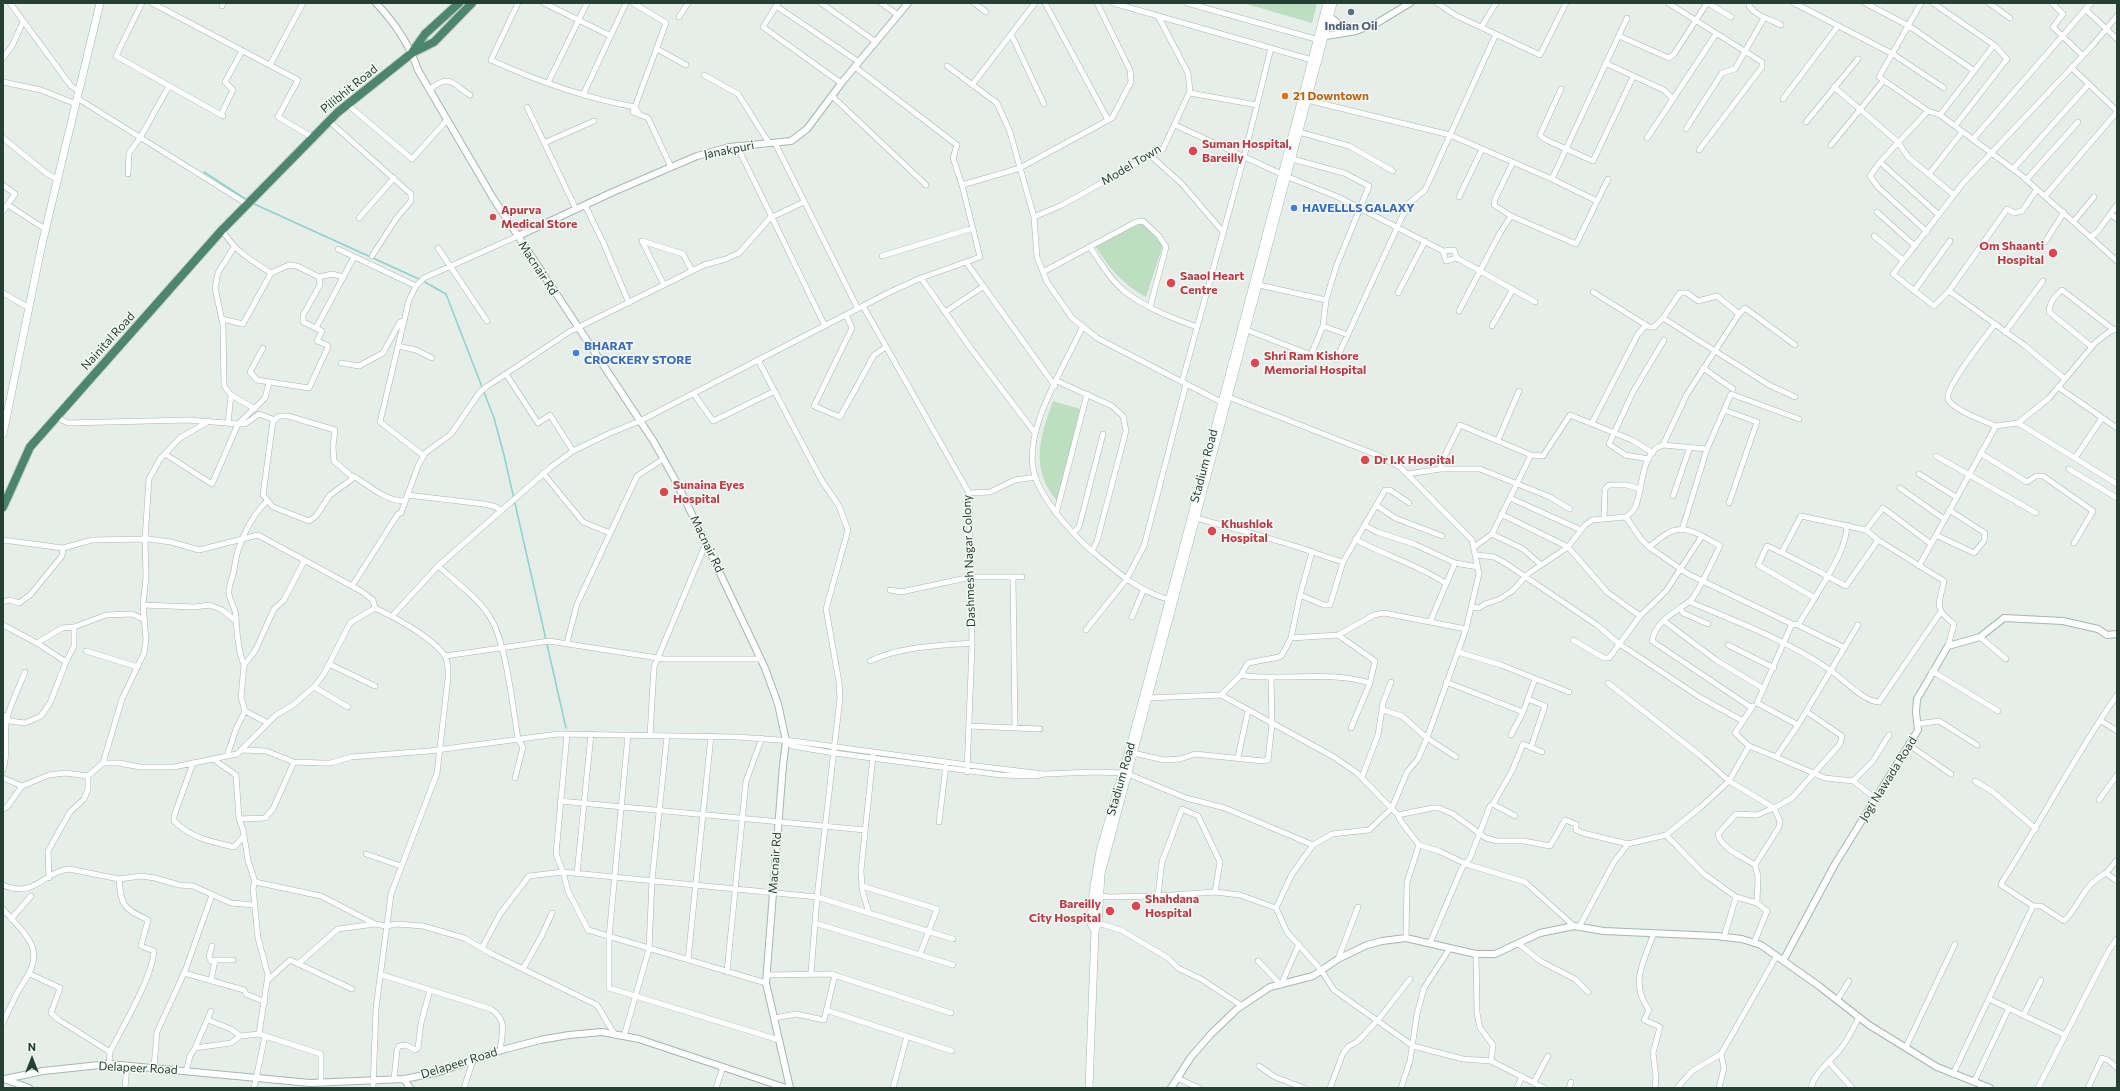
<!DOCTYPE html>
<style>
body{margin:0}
#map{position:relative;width:2120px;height:1091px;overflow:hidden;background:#e5eee8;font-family:Commissioner,sans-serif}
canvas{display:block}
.frame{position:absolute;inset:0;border:4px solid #243f33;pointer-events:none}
.north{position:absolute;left:12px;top:1039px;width:40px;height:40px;-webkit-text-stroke:3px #f5faf7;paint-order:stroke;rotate:0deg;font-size:11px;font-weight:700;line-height:16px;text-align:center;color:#243f33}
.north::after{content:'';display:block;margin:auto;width:14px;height:18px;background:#243f33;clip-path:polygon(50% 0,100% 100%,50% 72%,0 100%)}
</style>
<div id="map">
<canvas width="2120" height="1091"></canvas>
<div class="frame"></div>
<div class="north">N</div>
</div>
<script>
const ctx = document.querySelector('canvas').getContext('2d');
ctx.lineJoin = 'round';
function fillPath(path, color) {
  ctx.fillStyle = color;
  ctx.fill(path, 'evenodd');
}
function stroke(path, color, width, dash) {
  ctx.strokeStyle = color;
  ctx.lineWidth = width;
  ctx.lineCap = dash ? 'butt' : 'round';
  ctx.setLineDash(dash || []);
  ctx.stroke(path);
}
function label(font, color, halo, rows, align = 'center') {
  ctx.font = font + ' Commissioner,sans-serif';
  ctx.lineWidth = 3;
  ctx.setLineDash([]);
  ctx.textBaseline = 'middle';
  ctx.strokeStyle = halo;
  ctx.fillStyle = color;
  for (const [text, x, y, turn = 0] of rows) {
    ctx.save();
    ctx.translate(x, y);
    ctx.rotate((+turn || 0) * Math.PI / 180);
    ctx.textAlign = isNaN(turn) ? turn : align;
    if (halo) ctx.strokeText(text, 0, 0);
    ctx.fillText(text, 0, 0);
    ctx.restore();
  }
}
const green = new Path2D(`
 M1243,3H1317L1312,23Z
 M1142,223L1163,245L1146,297C1120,282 1112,271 1095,246Z
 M1053,401L1080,409L1059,497L1056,500C1030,467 1040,437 1053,401Z`);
const stream = new Path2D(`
 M204,172L247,200
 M252,203L419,279
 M423,281L446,294L494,418L504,455L566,728`);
const minor = new Path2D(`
 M10,3L71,86L79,91
 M142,3L116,56L223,116
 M152,3L298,80L278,117L312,137
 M518,3L491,60C537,81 585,98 635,107L640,115
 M544,3L611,36
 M633,3L666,23L633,112L648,118L671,167
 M778,3L763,27L841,83
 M821,3L876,42
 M881,3L898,15
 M974,3L986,12
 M1045,3L1108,120
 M1113,3L1312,60
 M1187,3L1319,40
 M1437,3L1455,15L1540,55L1566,3
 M1668,3L1762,62V67L1699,150
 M1708,3L1731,17
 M1749,3V6C1756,16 1770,19 1781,25
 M1794,3L1893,54L1944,88
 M1865,3L1909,26L1973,70
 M1921,3L1879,77L1928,111L1940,115L2021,175L2117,261
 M1933,3L1994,45L2007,59L1955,126
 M1989,3L2010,18
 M2052,3L2063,14L2053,27L2082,55
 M222,6L223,3
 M776,6L859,62
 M2085,9L2117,39
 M679,17L688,3
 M1482,26L1496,3
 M1011,34L1044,104
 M1619,36L1669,58L1674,54L1707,3
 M657,49L686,65
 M3,58L12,46L23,22
 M1605,63L1664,90L1672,98
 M270,65L303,3
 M947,66L997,103L1010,132L1034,217L1037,257L1047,282L1072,318L1097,338L1225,404
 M2072,68L2117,111
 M704,75L738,94L769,143
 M3,82L41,90L76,104
 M548,83L587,3
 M972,85L1035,3
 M1834,87L1898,142L1908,157L1954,195
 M1561,89L1540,135L1544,139L1593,161L1633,77
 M429,90C450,74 450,82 470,95
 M1190,93L1257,105
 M583,95L626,3
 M832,96L926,185
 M77,98L247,204
 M1783,99L1838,26
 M1307,100L1450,135L1552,179L1597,201
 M348,105L412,159L447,120
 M527,107L576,209
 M221,115L233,90L225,82L242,51
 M1940,115L1994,45
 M329,121L411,194V201L396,219L372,256
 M1806,122L1858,59
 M1175,125L1288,177L1338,197L1443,251L1454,250L1457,258L1535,302
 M1686,129L1722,73L1735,69L1764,18
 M1299,132L1349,146L1393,171
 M3,138L46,173L58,180
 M1647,138L1716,34
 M1973,139L2091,3
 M544,143L594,121
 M775,143L858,309
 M1831,145L1884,80
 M737,146L825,326
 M1151,156L1182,184L1223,232
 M1513,162L1495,199L1494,205L1511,216L1576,244L1608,179
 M1880,162L1939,215
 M2013,169L2088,85
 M1930,173L1962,132
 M128,174L129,153L140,138L169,86
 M1552,179L1627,18
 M2026,180L2078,122
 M3,185L15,194L3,211
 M962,185L1020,168L1112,118L1131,82L1130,70L1097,3
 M2037,189L2022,211L2014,213L2007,209L1949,291L1934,306L1893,274L1964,182L2092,46L2117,16
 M2045,196L2117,112
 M1459,197L1482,149
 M8,205L45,229
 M585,205L603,242L629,303
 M1877,212L1915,246
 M2110,214L2117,219
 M1034,217L1062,205L1163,149L1190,91L1188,73L1158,16
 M359,218L394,178
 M2074,221L2094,197
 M222,230C237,253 249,259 271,273L289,265L297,266L319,277L332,274L343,277
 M1927,232L1878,187L1870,176L1880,162L1928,111
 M1874,236L1903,260
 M2091,237L2098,231L2117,205
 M2045,242L2064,212
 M1090,247C1100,262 1110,279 1124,291C1146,308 1172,318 1197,327
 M438,248L487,321
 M338,249L416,286
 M1443,251L1446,261L1457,258
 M882,256L973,228
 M966,262L1055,386
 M1043,272L1136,222L1143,221L1159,236L1166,247L1150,307
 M921,278L972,350L1035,433
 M664,285L642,241L683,254L692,271
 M1259,285L1326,300
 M1914,291L1950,241
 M1949,291L2024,345L2065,379
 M1593,292L1649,327H1654L1663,318L1680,293H1687L1698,301L1717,296L1739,314
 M3,293L29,308
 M1398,293L1425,241
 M863,306L969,493L972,645L967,772
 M1459,311L1500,233L1511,216
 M945,312L984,286
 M846,315L852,328L814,406L840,417L874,355L886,347
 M1663,318L1769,385L1795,397
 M222,319L243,324L271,273
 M1995,324C1987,335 1944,388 1948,399C1953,410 1984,421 1996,426
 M1083,326C1065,365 1026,425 1033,468C1037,495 1072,534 1092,551C1117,572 1139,592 1171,600
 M1323,326L1348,335
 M1492,326L1513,289
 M316,328L354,257
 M1247,330L1311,355L1323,326L1326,300L1336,267L1369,186L1344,173L1292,159
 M2005,332L2043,281
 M398,346L416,350L432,358
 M2092,347L2049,312C2049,304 2055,295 2062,290L2114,330
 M263,348L250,372L257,380L309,388L328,347L327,345L317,341L322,331L303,322V315L320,285L319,277
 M758,360L822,481L839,506L848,530L826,609L839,682L840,698L817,897L811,973
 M1336,360L1408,204L1425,190L1496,34
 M341,363L359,366L383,353L400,322L404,321
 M1703,368L1733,389
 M506,374L538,423L550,415L573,451
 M1057,381L1112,406L1123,416L1126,431L1097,541L1092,551
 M1182,382L1244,157L1271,48
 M2058,387L2117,428
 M694,394L713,421L775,391
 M231,395L255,409
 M1226,396L1377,455L1400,467L1472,540L1479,574L1466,629L1427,738L1418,759L1407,772L1392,808L1369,830L1332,834L1313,845L1292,874L1276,908L1287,932L1321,970L1334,990L1413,1046L1463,1059L1491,1061L1544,1088
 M1724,410L1757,422L1729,503
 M56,417L68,423L189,420L238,424L265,398L269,383
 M228,423L231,395L224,386L223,325L215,288L218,273L234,247
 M1592,423L1638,334L1646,325
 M2018,423L2117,484
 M1498,440L1519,391
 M1663,445L1687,394L1739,314L1745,308L1795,345
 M1980,453L2027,482L2036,476H2043L2093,511L2074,543
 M165,454L212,484L238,424H245L259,414L275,420
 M424,456L380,422L409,300L416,286L424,278L518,236
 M1936,456L2036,513
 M2075,458L2102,418
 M1649,459L1625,455L1609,444L1633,392L1664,340
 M1441,469V463L1460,425L1531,455L1543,456L1570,415L1632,440L1653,453
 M2069,469L2117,498
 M543,473L583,522L610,533
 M1407,474L1441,469H1480L1550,497L1570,509
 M1919,474L1956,497
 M355,477L350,475L334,461L333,446L335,430L288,416H279L273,421L263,495L273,507L309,521L316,516L330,495L355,477C371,487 386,501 405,501
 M1900,488L1944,519
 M969,493L990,492L1015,480L1036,477
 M407,495L484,504L496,507L500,510
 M1673,496L1690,447
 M1510,498L1581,530
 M1376,505L1395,518L1442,536
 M1056,514L1087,394
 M1501,514L1568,547L1607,592L1640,616
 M1626,517L1641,539L1649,547L1688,574L1792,624L1757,703L1798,725L1776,757L1825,778L1853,781L1875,798
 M1196,518C1228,527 1260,535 1291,545C1309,550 1325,557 1343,562
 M1604,519L1605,489L1609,485H1627L1640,489
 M1364,525L1377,532L1414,544L1455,563L1478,567
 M1847,525C1846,551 1827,576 1815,598L1758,565L1767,546C1794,557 1820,573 1846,586L1878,540
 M1682,530L1707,449
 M1866,530L1883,508L1931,544
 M1073,533L1079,527L1103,434
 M1492,534L1523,549L1540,564
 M1936,535L1974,553L1984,541L1985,533L1949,510
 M1355,539C1385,556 1417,564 1445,583
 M3,540L63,548L92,540L148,539L171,542L199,550L258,535L361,591L373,600L375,608
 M1474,547L1492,534L1531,455
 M1649,547C1656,542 1667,531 1676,530C1690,527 1708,539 1720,546C1715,556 1696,597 1690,601C1677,611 1655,621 1652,641L1752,708
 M1782,552L1801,516L1866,530L1878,540L1944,581C1939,606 1933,607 1954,624L1948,646
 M1477,555L1494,557L1505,563L1597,625L1618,643L1701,698L1743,721
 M1455,563L1430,622L1466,629
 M438,566C456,582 477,597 490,617C506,642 513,708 518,739L523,747L515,778
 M1919,566L1996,426L2018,423L2049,398L2096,342L2109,332L2117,329
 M1013,577L1015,728
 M352,586L398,514L401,513L418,466L425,453L451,434L480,392L486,387L569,332L704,265L726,259L739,253L770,218L804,202
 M890,590L901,592L971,577H1022
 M1300,595L1324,605H1330L1343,562L1385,490H1390L1409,503
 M3,602L9,600L19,603L30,595L62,556L63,548
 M1690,602C1737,622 1787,640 1830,670C1842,678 1864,702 1879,702L1940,613
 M143,605L194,607L210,605L222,610L236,621
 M1471,607L1479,608L1485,604L1500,599L1512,591L1529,573L1568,547L1585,525L1592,520L1626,517C1630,514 1635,510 1636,505C1643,488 1641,451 1663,445L1707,449L1731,394L1799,419
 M1680,608L1683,613L1708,624
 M392,616L438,566L551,467L573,451L608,434L640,421L892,291L921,278L980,257L962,185L953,158L957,145L855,67
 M1132,617L1143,591
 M1664,621L1716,660L1764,689
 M1792,624L1798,625L1845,648
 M3,625L37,643L62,628L74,627L106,615L132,614L145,620
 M1798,625L1815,598
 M1086,630L1126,580L1144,546L1186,384
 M1338,635L1375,661L1370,683L1351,728
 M1980,637L2006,659
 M1291,638L1338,635L1374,615L1384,613L1430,622
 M1573,640L1604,658H1609L1640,616L1666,591L1702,536
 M37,643L66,662L74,646V627
 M567,643L577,604L637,476L663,459
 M1728,645L1774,668
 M86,651L138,667
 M1458,652L1501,665L1569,692
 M445,656L549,641L664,659H761
 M870,661C902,646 936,646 972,643
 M329,664L375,686
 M244,665C238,650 237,633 236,617C236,608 230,602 229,594C228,585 233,578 234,570C237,545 249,519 267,501
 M1932,671L1998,711
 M1241,675C1254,678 1268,677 1281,677C1311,677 1341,674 1370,683
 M1446,682L1523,712
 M1608,683L1702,757L1729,781L1774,808L1780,821L1779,827L1755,865
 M314,687L348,707
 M1221,695L1334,757L1357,773L1398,815L1400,820L1419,845L1439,851L1466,864L1525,882L1574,926
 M1148,698L1221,695L1241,675L1248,663L1279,657L1282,655L1291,638L1300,595L1312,552
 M1528,699L1545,706L1531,747
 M1753,706L1735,733L1749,746L1776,757
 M1383,710L1402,716L1427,738L1456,757
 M3,715L10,721L25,723L41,716L50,703L66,662
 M2100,720L2117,731
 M268,723L245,711L241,697L244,665L255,651L274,609L284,600L304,561
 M1917,724L1939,721L1977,745
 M1798,725L1858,625
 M969,726L1040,729
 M567,734L556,854L563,872L817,897L953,939
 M628,735L609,937V988L779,1040
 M650,735L654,667L706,543
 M1511,735L1523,712L1535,679
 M786,741L792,746L834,753L1001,775L1035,776L1044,774L1096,772L1122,773
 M1909,745L1951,774
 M241,750L266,751L294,762L322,763H331L351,757L429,751L558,734L737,737L793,741L968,765L1044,774
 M1133,753L1164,760L1180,759L1195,754L1263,761L1268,760L1272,724L1271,677
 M227,756L236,729L245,711
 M1238,757L1248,711
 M213,759L236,775L239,819L243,830L248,860L255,882L253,888L258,938L268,975L259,1034
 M103,763H119L140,767H174L237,754L276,715L293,705L314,687L324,674L350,623L375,608C395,617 433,638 445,656C449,663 448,671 448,678L437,773L391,894L376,1008L373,1088
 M193,763L174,816V821C191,838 212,842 234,847L244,836
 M3,770C9,753 3,736 7,718C11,703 19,687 25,672
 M1128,774L1186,798L1225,808L1313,845
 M1362,777L1378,735L1383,703L1391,682
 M3,778L22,786
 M1853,781L1873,761L1889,735
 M1975,781L1993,792L2036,829
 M2099,800L2117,775
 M560,801L865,830
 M3,809L7,807L22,786L49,775L65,773L88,776L103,763L122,699L144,653L146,640L143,605L146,577L145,539L149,479L160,459L180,438L209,421
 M1398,815L1432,808H1439L1453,814L1486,838L1497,841H1524L1550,846L1565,820L1576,824V830L1583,833L1628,844L1666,835L1702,806L1729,781L1749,746
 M1515,816L1493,804L1512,771L1523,744L1542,752
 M239,819L265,818L273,809L294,762
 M939,822L946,765
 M1666,835L1704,874L1736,897L1757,903L1767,911L1754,943
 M366,854L401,866
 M2117,860L2106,873L2117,881
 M577,874L591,734
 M49,878L48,851L70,812L84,799L88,789V776
 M255,882L321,896L375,924
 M3,885C34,899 43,872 69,869L119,879L141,876L155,878L179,885L193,886L231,903L254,905
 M862,886L937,909L920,954
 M1099,896L1109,897L1158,896L1215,892L1240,895L1276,908
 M1158,896L1162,862L1182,809L1198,816L1220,862L1215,892
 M1757,903L1758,876L1755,865C1744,857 1721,849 1718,834L1736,814L1757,815L1774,808L1792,798L1840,744L1842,736L1807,712
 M2033,906L2001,885L2002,882C2042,820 2075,755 2117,695
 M3,909C12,920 29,935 33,949C37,967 24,980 16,995C12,1004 7,1013 3,1023
 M869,913L862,890L861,870L873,756
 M11,919L31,896
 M815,923L953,965
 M1098,923L1121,930L1168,958L1178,968L1201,979L1242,1006
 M1579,927L1614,862L1628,844
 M1654,933C1644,961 1629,983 1649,1010L1644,1020L1660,1027L1653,1053L1656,1077L1655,1088
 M1724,937L1736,897
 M1406,938L1407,882L1419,845
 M1430,943L1462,868L1470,858L1490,806L1493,804
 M1519,944L1540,961L1575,979L1588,992
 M212,946L209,956L211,961L215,960
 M482,948L500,914L529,876L563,872L568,891L588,930L766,983
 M1476,954L1477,1013L1480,1028L1493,1045L1491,1061
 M1338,959L1358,907
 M688,960L711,736
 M1258,961L1281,985L1299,944
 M298,964L338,929L375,924L386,926L397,924L423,926L464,938L492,954L597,1005L615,1035
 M523,969L542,935L552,913
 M727,972L746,781L762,738
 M184,973L244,990L246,994L265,1002
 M30,974L60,988L51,1013L59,1020L110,1052
 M382,975L491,1009C508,1021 502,1032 500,1051
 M767,975L831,974L951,1013
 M268,980L290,960L352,989
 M211,981L215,960H233
 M1989,999L2065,1035
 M1837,1000L1849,981
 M826,1010L952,1051
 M2024,1014L2041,980
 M774,1018L796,1014L824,1020L835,975
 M240,1036L259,1034L321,1054V1083
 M624,1036L649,949L652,880L667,736
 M1906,1047L1955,944
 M195,1048L211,1011
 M1829,1062L1852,1088
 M109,1064L110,1052C123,1026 152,978 154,951L141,946L148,920C123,908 121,906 119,879
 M1259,1066L1275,1077L1304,1088
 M154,1067L157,1032L185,971L212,895
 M186,1071L190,1056L195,1048L231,1043L240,1036L231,1029L208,1020
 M1953,1074L2033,906H2041L2064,921C2083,902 2080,888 2106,873
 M1177,1078L1199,1088
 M394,1079L397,1050L399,1046L406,1045L415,1050L418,1048L421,1023L430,990
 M1534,1082L1548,1056
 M1974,1082L2009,1008
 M125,1088L127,1065
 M254,1088L265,1036
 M464,1088L473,1060
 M716,1088L723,1067
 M893,1088L907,1036
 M1330,1088L1343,1053L1349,1046L1357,1042L1378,1020L1410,979
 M1401,1088L1410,1061L1417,1014L1424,988L1450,948
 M1517,1088L1522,1076
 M1569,1088L1571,1082
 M1677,1088L1692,1071L1721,1054L1776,957
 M1719,1088L1724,1068L1721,1054
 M1811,1088C1815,1070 1834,1060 1844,1044C1850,1036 1854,1026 1859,1017
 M2038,1088L2109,950L2117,939
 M2088,1088L2102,1058L2108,1060L2117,1068`);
const tertiary = new Path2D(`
 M376,3C395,23 409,43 418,70L493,198L654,442L678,485L765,668L778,704L786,741L783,765L766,983L790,1088
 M1327,15L1349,31
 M1322,34L1326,36L1356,31L1377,23L1410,3
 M518,236L613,192L697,156L729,147L791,141L807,129L843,81L908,3
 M1783,961L1835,864L1918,730L1916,712L1917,699L1948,646L1980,637L2004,618L2063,621L2098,629L2107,635L2117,634
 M4,1079L29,1088
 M5,1079L43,1071L109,1064L310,1083L404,1079L439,1072L502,1050L540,1040L569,1035L602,1032L639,1039L786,1088
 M404,1079L410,1088
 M1171,1088L1191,1057L1211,1034L1237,1009L1270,987L1313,976L1338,959L1367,945L1382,941L1406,938L1476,954H1495L1540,933L1574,926L1604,931L1716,936L1742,939L1761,945L1819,986L1869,1025L1937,1067L1990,1088`);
const secondary = new Path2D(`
 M3,434L42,244L100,3
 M1095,930L1091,924L1093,892L1100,851L1133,736L1246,312L1327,3
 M1089,1088L1095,930L1098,923L1101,874L1333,3`);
const trunk = new Path2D(`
 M413,51L425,34L459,3
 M3,507L30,447L222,230L338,112L412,53L434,42L472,3`);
const markers = [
 [1351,12,4,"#5c6f8a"],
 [1285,96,4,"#e8710a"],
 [1193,151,5,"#e0444e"],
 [1294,208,4,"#3f7fe0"],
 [493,217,4,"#e0444e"],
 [2053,253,5,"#e0444e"],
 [1171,283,5,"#e0444e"],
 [576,353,4,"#3f7fe0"],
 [1255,363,5,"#e0444e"],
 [1365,460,5,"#e0444e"],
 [664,492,5,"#e0444e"],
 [1212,531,5,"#e0444e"],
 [1136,906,5,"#e0444e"],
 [1110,911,5,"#e0444e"]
];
const serviceNames = [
 ["Indian Oil",1351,26]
];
const streetNames = [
 ["Pilibhit Road",349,89,-39],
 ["Janakpuri",729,150,-11],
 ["Model Town",1131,165,-31],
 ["Macnair Rd",538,268,57],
 ["Nainital Road",108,341,-48],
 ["Stadium Road",1204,466,-75],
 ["Macnair Rd",707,544,64],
 ["Dashmesh Nagar Colony",969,561,-92],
 ["Stadium Road",1121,779,-74],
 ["Jogi Nawada Road",1888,779,-58],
 ["Macnair Rd",775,863,-86],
 ["Delapeer Road",459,1063,-17],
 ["Delapeer Road",138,1068,3]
];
const foodNames = [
 ["21 Downtown",1293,96]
];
const healthNames = [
 ["Suman Hospital,",1202,144],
 ["Bareilly",1202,158],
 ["Apurva",501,210],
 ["Medical Store",501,224],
 ["Om Shaanti",2044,246,"right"],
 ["Hospital",2044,260,"right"],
 ["Saaol Heart",1180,276],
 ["Centre",1180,290],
 ["Shri Ram Kishore",1264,356],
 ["Memorial Hospital",1264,370],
 ["Dr I.K Hospital",1374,460],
 ["Sunaina Eyes",673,485],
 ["Hospital",673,499],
 ["Khushlok",1221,524],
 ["Hospital",1221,538],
 ["Shahdana",1145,899],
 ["Hospital",1145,913],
 ["Bareilly",1101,904,"right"],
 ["City Hospital",1101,918,"right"]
];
const shopNames = [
 ["HAVELLLS GALAXY",1302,208],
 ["BHARAT",584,346],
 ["CROCKERY STORE",584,360]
];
fillPath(green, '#bedec1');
stroke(stream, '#8ed1cf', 1.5);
stroke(minor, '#a7b6ae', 6);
stroke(tertiary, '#a7b6ae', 8);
stroke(secondary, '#a3b9ad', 8);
stroke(trunk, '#c2c9c6', 10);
stroke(minor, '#fff', 5);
stroke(tertiary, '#fff', 6);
stroke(secondary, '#fff', 7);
stroke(trunk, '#4d866e', 8);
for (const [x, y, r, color] of markers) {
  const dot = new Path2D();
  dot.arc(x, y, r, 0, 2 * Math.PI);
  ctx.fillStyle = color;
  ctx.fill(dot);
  stroke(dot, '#f5faf7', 1.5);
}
label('bold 12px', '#4e5e75', '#f5faf7', serviceNames);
label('12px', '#243f33', '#f5faf7', streetNames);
label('bold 12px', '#c56008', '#f5faf7', foodNames, 'left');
label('bold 12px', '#be3a42', '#f5faf7', healthNames, 'left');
label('bold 12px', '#366cbe', '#f5faf7', shopNames, 'left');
</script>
